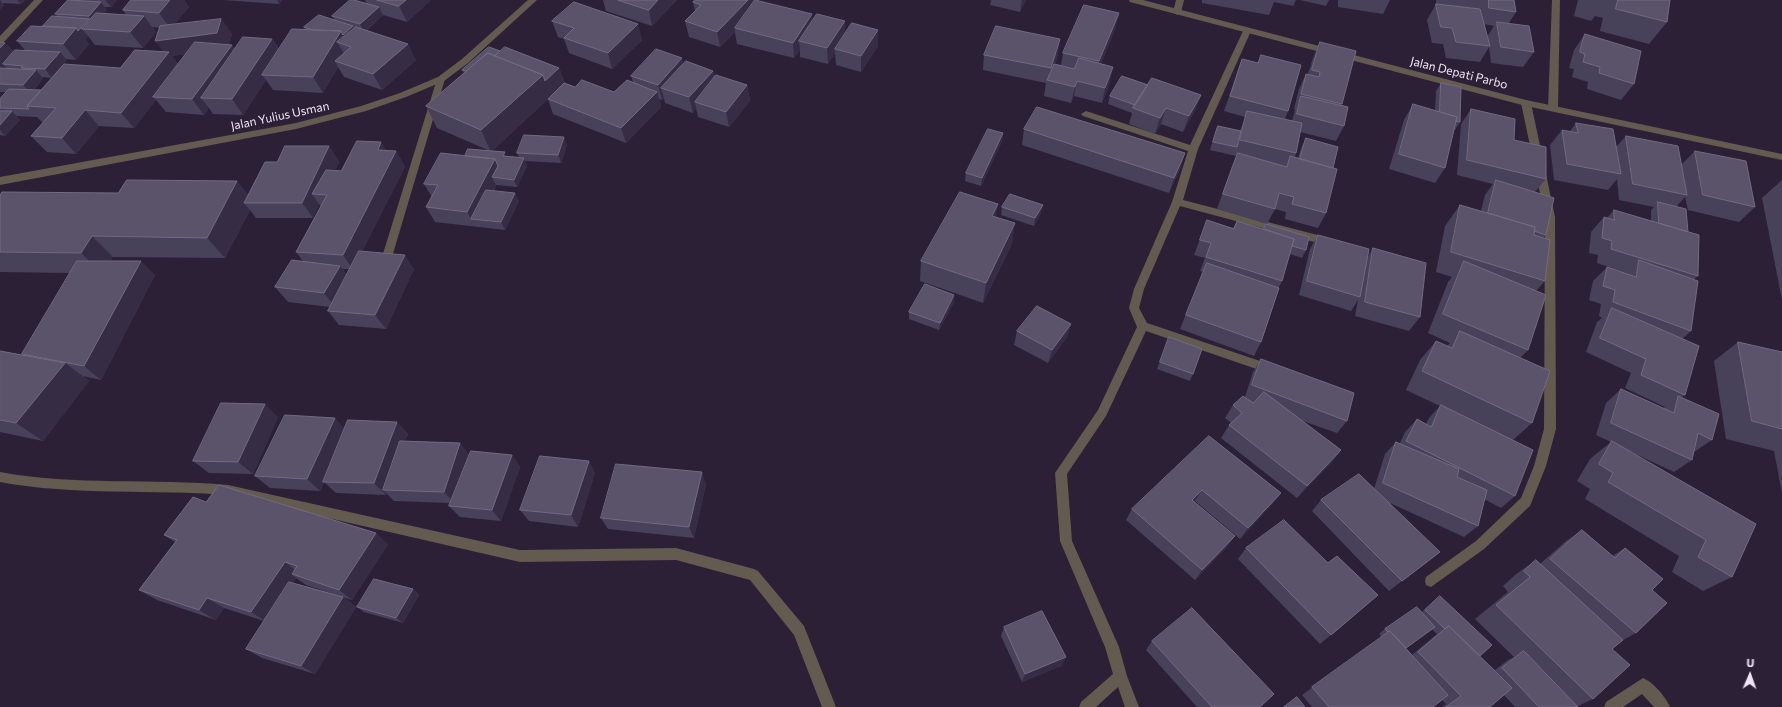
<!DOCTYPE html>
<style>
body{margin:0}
#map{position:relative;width:1782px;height:707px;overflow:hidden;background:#2c2037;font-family:Commissioner,sans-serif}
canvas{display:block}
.north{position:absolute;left:1730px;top:655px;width:40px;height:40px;-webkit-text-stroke:3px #2c2037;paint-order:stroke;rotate:2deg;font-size:11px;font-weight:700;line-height:16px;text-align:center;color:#ece5f4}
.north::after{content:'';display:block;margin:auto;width:14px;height:18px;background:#ece5f4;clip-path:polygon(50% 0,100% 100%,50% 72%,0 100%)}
</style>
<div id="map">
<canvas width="1782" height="707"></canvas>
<div class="north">U</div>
</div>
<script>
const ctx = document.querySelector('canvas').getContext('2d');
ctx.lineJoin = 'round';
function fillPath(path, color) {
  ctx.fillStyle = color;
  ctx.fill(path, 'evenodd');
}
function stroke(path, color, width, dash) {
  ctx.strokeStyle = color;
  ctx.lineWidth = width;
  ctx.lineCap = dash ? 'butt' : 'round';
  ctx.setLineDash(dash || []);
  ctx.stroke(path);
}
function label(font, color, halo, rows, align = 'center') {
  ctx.font = font + ' Commissioner,sans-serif';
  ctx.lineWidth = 3;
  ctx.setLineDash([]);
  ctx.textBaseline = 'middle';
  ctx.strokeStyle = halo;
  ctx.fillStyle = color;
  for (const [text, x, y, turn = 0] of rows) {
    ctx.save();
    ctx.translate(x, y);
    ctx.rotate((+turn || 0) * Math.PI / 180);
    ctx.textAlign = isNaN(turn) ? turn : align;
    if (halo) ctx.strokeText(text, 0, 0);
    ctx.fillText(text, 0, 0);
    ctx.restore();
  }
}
const minor = new Path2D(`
 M34,0H43L3,43L0,44V36Z
 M1176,0H1184L1181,12L1177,15L1173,12Z
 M1552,0H1560L1558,108L1553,111L1548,108Z
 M1247,28L1251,31L1198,149L1183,200L1329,238L1333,239L1334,242L1333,245L1329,246L1180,206L1144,289L1139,308L1147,323L1275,366L1277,369L1275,372L1271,374L1146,331L1106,416L1067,474L1072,541L1119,647L1127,676L1139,707H1125L1118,687L1096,707H1079L1081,702L1113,674L1105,647L1060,541L1055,473L1098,410L1137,327L1129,308L1134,289L1172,202L1188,151L1083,116L1081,114L1086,111L1190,145L1243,31Z
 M441,76L445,79L392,257L391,260H383L382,257L437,79Z
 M1526,100L1531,103L1555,217L1556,429L1546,466L1530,506L1484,549L1431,587L1426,585L1425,581L1426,577L1476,541L1521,498L1534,466L1544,429L1545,217L1521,103Z
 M0,472C75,486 152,478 228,485L520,550L676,548L754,569L758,571L804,626L836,707H822L794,635L750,580L676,560L520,562L228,495C152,489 75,496 0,482Z
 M1643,678C1653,682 1666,697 1670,707H1654L1642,694L1623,707H1604L1606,702Z`);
const tertiary = new Path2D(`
 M528,0H537L468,63L444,81L406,97L366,111L296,129L0,185V177L296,123L361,106L400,93L438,77L462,59Z
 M1129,0H1143L1526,100L1782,154V160L1526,106L1130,2Z`);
const wall = new Path2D(`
 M0,0H25L21,4L3,3L4,5L0,9Z
 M68,0H117L111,7H105L107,10L104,13L126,15L123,10L131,0H184L189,7L174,24L221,19L232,34L229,45H232L235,49L272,39L279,49L305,30L304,27L334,19L332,16L367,4L365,0H431L407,22L383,15L367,30L416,60L382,90L344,77L338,67L323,93L273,90L266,80L243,115L213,114L209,108L204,115L166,112L156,100L134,128L99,126L76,154L47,152L31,136L44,122H42L37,117L16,116L20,120L5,136L0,135V99L6,92H0V42L5,43L14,52L25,50L17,41L43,26L57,16L55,14ZM153,27L160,28L163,52L120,68L60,69L67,60L66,59L76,60L89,44L85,39L88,36L95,45L143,48L156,32ZM186,54L178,64L172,56ZM42,77L52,78L41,90H34L43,78Z
 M223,0H282L279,4Z
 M603,0H677L652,26L606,11Z
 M695,0H759L758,1L813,20L878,46L861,72L836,65L835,53L828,64L800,57V50L794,58L737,44L735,32L720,47L689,37L685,21L695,11L693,2Z
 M991,0H1026L1020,12L990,5Z
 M1202,0H1296L1293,6L1274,2L1269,15L1202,3Z
 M1300,0H1329L1326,6Z
 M1338,0H1390L1383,14L1338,7Z
 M1436,0H1514L1516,12L1509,23L1534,52L1523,67L1491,63L1489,47L1480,62L1446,58L1443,44L1432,43L1427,20L1436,4ZM1484,24L1494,26L1487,37Z
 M1578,0H1670L1667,22L1649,44L1600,31L1603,18L1595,16L1591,21L1574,16Z
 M1119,13L1115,29L1101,64L1110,83L1102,103L1074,96L1071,103L1044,96L1046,83L983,70L984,55H1058L1055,64L1061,65L1063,53Z
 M552,21L642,40L612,69L569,53L564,39L558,37Z
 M1585,34L1634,84L1621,100L1587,89L1588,82L1572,77L1574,69L1569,68L1574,50Z
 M1320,42L1342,104L1341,106L1344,126L1336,141L1300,132L1296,153L1295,157L1298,158L1302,146L1306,138L1333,168L1326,213L1318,228L1285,219L1286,212L1275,209L1267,224L1217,209L1231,169L1236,156L1210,150L1215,134L1218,126L1240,131L1245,117L1224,111L1242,59L1258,63L1261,55L1288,111L1285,119L1292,121L1295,110L1294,109L1299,89L1306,74H1308L1313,58Z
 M683,64L713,71L715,77L747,85L750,101L729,127L698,117L696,108L693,113L665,103L664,98L662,100L659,99L661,107L626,143L553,114L548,99L492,151L507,156L519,157L517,153L567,145L561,163L525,161L527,166L517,187L496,185L494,191L519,201L505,230L435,222L426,207L432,197L424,184L465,156L490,151L437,128L426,106L464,73L462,70L559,68L565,83L575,87L614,92L633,82L631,76Z
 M1441,83L1460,122L1455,130H1454L1445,168L1435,183L1389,169L1404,120L1413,104L1435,111L1436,91Z
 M1148,85L1201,95L1195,110L1183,132L1161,124L1155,134L1129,124L1132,113L1108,104L1110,96Z
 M1471,109L1514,140L1546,179L1535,192L1546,235L1544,238L1545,281L1536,291L1528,350L1520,358L1532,423L1513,440L1515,496L1501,508L1484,499L1478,526L1464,537L1390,503L1427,562L1389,591L1312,511L1321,500L1374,489L1385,454L1396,442L1400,443L1405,432L1417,419L1426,424L1429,418L1440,406L1406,390L1420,360L1436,341L1447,346L1450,343L1428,333L1448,282L1452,277L1436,272L1445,226L1460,205L1481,211L1485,195L1493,184L1457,175L1461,124Z
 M1576,123L1616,147L1626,136L1681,165L1695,151L1755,207L1739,222L1688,210L1685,197L1676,207L1688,232L1698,276L1694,279L1691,331L1682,339L1685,395L1682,397L1712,440L1694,452L1692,460L1674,472L1629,451L1756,524L1732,577L1703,591L1672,572L1679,556L1585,499L1590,489L1577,481L1590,459L1611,442L1596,435L1606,403L1621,389L1663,408L1665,407L1625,388L1631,373L1586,352L1597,322L1602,318L1599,316L1601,304L1589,300L1593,281L1607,267L1625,273H1626L1597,263L1598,255L1589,253L1591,232L1604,217L1607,218L1614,210L1651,221V210L1654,207L1619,200L1617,179L1608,190L1554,180L1550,145L1562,130L1570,131Z
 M1024,129L1185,153L1180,169L1169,193L1022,145Z
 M1003,133L1002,141L981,186L965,181L966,173Z
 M381,142L386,151H396L405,167L362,251L414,269L386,329L339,325L328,311L330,307L288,302L275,287L303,261L296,252L321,207L319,204L313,218H256L250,210L225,258L113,257L110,261L155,275L101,380L83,376L89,381L43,441L0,432V351L23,355L22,354L70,273L0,272V195L118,193L237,181L248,195L277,162L329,146L339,162L335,170L341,171ZM342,269H350L347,275Z
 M1782,180V300L1762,198Z
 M1002,207L1041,213L1034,226L1001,215Z
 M997,217L1012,244L983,303L920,281L921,261Z
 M1207,220L1233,228L1237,221L1263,229L1266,224L1306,250L1302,258L1290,254L1282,281L1279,287L1261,342L1254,356L1180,329L1203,272L1200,271L1205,258L1194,255Z
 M1318,235L1368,257L1373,248L1420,317L1409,331L1355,316L1358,300L1351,311L1299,295L1310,249Z
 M954,295V302L939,330L909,319V312Z
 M1071,324L1067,337L1048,363L1014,345L1017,331Z
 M1169,337L1193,374L1190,381L1157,369Z
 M1738,342L1782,353V494L1774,451L1726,439L1714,361Z
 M1261,359L1347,421L1337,433L1300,420L1341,450L1331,463L1297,498L1221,438L1229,425L1231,423L1225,418L1233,405L1245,397L1253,372Z
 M278,417L253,474L209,473L193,461Z
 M397,422L408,434L405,441L460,443L469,455H512L520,467L501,521L460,517L449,506L450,503L394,501L386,493V495L336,493L324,482L320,491L270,488L255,476L345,428Z
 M1209,436L1281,493L1272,504L1240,539L1195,501L1194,502L1227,547L1195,580L1126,520L1132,509Z
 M589,461L595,473L578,527L529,521L520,510Z
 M706,484L694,538L608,529L601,518Z
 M206,502L388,544L352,600L306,585L296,578L293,583L343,597L356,607L315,674L262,658L246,649L264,621L224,608L216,620L157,600L139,590L175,542L164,535Z
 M1582,530L1612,556L1625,548L1652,590L1636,633L1623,640L1612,649L1593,699L1578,706V707H1515L1504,695L1490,707H1442L1446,704L1442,700L1433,707H1312L1302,695L1382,637L1379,634L1385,629L1422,612L1440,596L1480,656L1495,670L1508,660L1514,657L1475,619L1508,592L1503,586L1515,575L1536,560L1540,564L1566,541ZM1432,629L1437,634L1412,655L1406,648Z
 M1246,548L1378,595L1320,644L1238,559Z
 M413,589L419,595L403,623L364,612L357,607Z
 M1004,627L1066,657L1061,666L1022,682L1001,636Z
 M1152,641L1260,707H1197L1146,650Z`);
const shadedWall = new Path2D(`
 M0,0L4,5L0,9Z
 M17,0H25L21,4Z
 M105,0H117L111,7Z
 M170,0H184L189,7L171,29L159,13Z
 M277,0H282L279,4Z
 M406,0H431L407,22L399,6Z
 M658,0H677L652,26L649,10Z
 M748,0H750L752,14L735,28V32L720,47L717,32Z
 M750,0H759L751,8Z
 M1022,0H1026L1020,12Z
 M101,2L107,10L95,24L89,16Z
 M379,7L383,15L364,32L360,24Z
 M1119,13L1115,29L1096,77L1099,61Z
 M812,14L813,30L799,41L800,50L794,58L793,43Z
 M144,16L156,32L143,48L130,32Z
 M89,19L96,27L82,29L88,36L85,39L89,44L76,60L63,44L76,28Z
 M221,19L232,34L228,49L172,56L181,68L153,97L156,100L134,128L121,113L166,55L155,41Z
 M845,21L846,36L835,49V53L828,64L827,48Z
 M638,24L642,40L612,69L608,53Z
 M353,26L358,34L337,42L345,55L335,61L338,67L323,93L313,77L341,31Z
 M878,30V46L861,72V56Z
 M272,39L282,55L262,75L266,80L243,115L232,99Z
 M1060,39L1058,55L1049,81L1051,68Z
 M5,43L20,58L3,64L8,70L0,79V48Z
 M408,44L416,60L382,90L373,74Z
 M232,45L243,61L201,98L209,108L204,115L192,99Z
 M60,52L67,60L52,78L45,69Z
 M682,58L685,74L661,88L664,98L662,100L658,85Z
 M1113,67L1110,83L1102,103L1105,88Z
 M559,68L565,83L491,152L481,130L543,75Z
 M36,70L43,78L31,93L23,85Z
 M713,71L716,86L695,102L696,108L693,113L689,97Z
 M1077,81L1074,96L1071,103L1075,87Z
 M747,85L750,101L729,127L726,112Z
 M657,92L661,107L626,143L621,128Z
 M1201,95L1195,110L1183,132L1189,116Z
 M1166,108L1161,124L1155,134L1160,118Z
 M85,110L99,126L76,154L62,138Z
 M12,111L20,120L5,136L0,130V125Z
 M1003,133L1002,141L981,186L982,178Z
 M564,137L567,145L561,163L558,155Z
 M381,142L390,157L378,150Z
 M329,146L339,162L324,195L312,194L319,204L313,218L302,203Z
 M396,151L405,167L353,270L343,255Z
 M1185,153L1180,169L1169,193L1174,178Z
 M524,158L527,166L517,187L514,180Z
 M495,159L502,174L492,177L496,185L479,220L471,219L467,212Z
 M237,181L254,203H244L250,210L225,258L207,238Z
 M515,193L519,201L505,230L501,222Z
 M998,204L995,225L992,216Z
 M1043,205L1041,213L1034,226L1035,218Z
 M1015,223L1012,244L983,303L986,283Z
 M92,236L113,257L103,274L81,253Z
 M405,255L414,269L386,329L375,315Z
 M141,261L155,275L101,380L84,366Z
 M340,266L350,280L335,307L324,293Z
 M954,295V302L939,330L940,323Z
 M1071,324L1067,337L1048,363L1052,350Z
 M65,363L89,381L43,441L16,423Z
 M265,404L278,417L253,474L238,462Z
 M335,418L347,431L323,482H324L320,491L307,479Z
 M397,422L408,434L388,490H383L386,493V495L374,483Z
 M460,443L469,455L454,503L444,492Z
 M1341,450L1331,463L1297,498L1307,486Z
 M512,455L520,467L501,521L492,510Z
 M589,461L595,473L578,527L571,515Z
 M702,472L706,484L694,538L689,527Z
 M1202,490L1195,501L1185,511L1192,500Z
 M1281,493L1272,504L1240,539L1248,528Z
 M376,533L388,544L352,600L339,590Z
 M1235,536L1227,547L1195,580L1202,570Z
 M285,562L299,573L292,574L296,578L267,622L251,612Z
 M413,589L419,595L403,623L396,618Z
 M343,597L356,607L315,674L301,666Z
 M207,598L224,608L216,620L199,610Z
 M1066,657L1061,666L1022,682L1025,674Z`);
const building = new Path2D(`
 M68,0H69L101,2L89,16L55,14Z
 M131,0H170L159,13L123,10Z
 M350,0H354L379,7L360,24L332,16Z
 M377,0H406L399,6Z
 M618,0H658L649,10Z
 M695,0H748L717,32L685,21L701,5L693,2Z
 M755,0L812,14L793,43L735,28Z
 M1489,0H1514L1516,12L1489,8Z
 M1618,0H1670L1667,22L1616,9Z
 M574,2L638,24L608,53L564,38L574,28L552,21Z
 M1436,4L1480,9L1490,46L1456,42L1452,28L1441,27Z
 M1084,5L1119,13L1099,61L1063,53Z
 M96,13L144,16L130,32L82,29Z
 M817,14L845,21L827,48L799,41Z
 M319,15L353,26L343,35L341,31L313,30L304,27Z
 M52,16L89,19L78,31L76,28L43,26Z
 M221,19L217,33L155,41L160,26Z
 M1497,22L1529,26L1534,52L1501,47Z
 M852,23L878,30L861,56L835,49Z
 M31,26L76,28L63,44L17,41Z
 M996,26L1060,39L1051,68L984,55Z
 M356,27L408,44L373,74L335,61L351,47L337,42Z
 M292,29L341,31L313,77L262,75Z
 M1585,34L1641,51L1634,84L1599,73L1600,67L1583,62L1585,54L1580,52Z
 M243,37L272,39L232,99L201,98Z
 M0,42L5,43L0,48Z
 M195,42L232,45L192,99L153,97Z
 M1320,42L1356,51L1342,104L1301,94L1306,74L1319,77L1320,72L1312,70Z
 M489,47L500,51L495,56L488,53L466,71L462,70Z
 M505,47L559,68L545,81L543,75L495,56Z
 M656,49L682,58L658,85L631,76Z
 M15,50L60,52L45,69L21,68L23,66L3,64Z
 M135,50L169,52L121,113L85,110L62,138L31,136L56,108L27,106L64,64L120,68Z
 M488,53L543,75L481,130L426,106Z
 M1261,55L1301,65L1288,111L1230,96L1242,59L1258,63Z
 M1079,58L1113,67L1105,88L1077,81L1075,87L1047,80L1054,64L1074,69Z
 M686,61L713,71L689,97L661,88Z
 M0,68L36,70L23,85L0,84Z
 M716,75L747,85L726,112L695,102Z
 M1122,76L1148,85L1135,105L1110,96Z
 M1152,78L1201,95L1189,116L1166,108L1160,118L1133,108Z
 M582,80L614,92L627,80L657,92L621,128L548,99L564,83L575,87Z
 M1441,83L1461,87L1460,122L1456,121L1457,117L1440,112Z
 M9,89L41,90L27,106L29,109L0,108V99Z
 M1301,96L1348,107L1344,126L1297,114Z
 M1413,104L1457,117L1445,168L1399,154Z
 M1037,107L1185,153L1174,178L1024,129Z
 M1471,109L1515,119L1514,140L1546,147V179L1467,160Z
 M0,111H12L0,125Z
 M1247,111L1302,123L1296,153L1240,140Z
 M1576,123L1613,129L1621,174L1567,164L1562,130L1578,133Z
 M1218,126L1241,131L1237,147L1213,142Z
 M988,129L1003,133L982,178L966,173Z
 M524,135L564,137L558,155L517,153Z
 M1626,136L1678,146L1687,195L1633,184Z
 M1306,138L1338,147L1333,168L1300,159Z
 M357,141L381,142L378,150L396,151L343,255L296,252L327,195L312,194L326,170L341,171Z
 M285,146H329L302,203H244L265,162H277Z
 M468,149L505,152L503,156L524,158L514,180L492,177L498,166L495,159L465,156Z
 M1695,151L1746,161L1755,207L1703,195Z
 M441,153L495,159L467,212L426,207L438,185L424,184Z
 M1238,153L1287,167L1290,156L1337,169L1326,213L1292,204L1294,197L1279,193L1275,209L1223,194Z
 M127,180L237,181L207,238L92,236L81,253L0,252V195L2,192L118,193Z
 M1496,180L1554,198L1546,235L1534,231L1535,227L1488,213Z
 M486,190L515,193L501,222L471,219Z
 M960,192L998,204L992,216L1015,223L986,283L921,261Z
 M1010,194L1043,205L1035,218L1002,207Z
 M1658,202L1686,209L1688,232L1659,223Z
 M1460,205L1535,227L1534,235L1550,240L1545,281L1451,252Z
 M1614,210L1699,235L1698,276L1611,249L1612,241L1602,238L1604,217L1614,220Z
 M1207,220L1234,229L1237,221L1294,239L1282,281L1206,257L1211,243L1200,240Z
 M1266,224L1309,237L1306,250L1292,246L1294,239L1264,229Z
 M1318,235L1369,249L1360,297L1307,281Z
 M1373,248L1426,263L1420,317L1365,302Z
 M359,251L405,255L375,315L328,311Z
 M292,260L340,266L324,293L275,287Z
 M1639,260L1698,281L1691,331L1613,302L1615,290L1603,286L1607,267L1636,277Z
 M77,261H141L84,366L22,354Z
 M1464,261L1546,295L1528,350L1443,314Z
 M1207,263L1279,288L1261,342L1186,315Z
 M925,284L954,295L940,323L909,312Z
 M1037,306L1071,324L1052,350L1017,331Z
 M1612,308L1699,346L1685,395L1641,375L1646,359L1600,338Z
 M1460,331L1550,371L1532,423L1422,371L1436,341L1452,348Z
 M1169,337L1202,349L1193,374L1160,362Z
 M1738,342L1782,352V429L1752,421Z
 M0,351L65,363L16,423L0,420Z
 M1261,359L1354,393L1347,421L1252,385Z
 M1621,389L1674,413L1678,396L1719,414L1712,440L1698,433L1692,460L1611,423Z
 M1264,392L1341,450L1307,486L1229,425L1242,413L1233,405L1243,396L1253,403Z
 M221,403L265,404L238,462L193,461Z
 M1441,405L1533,450L1515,496L1406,441L1417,419L1431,427Z
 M285,415L335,418L307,479L255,476Z
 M348,420L397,422L374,483L323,482Z
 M1209,436L1281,493L1248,528L1202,490L1192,500L1235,536L1202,570L1132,509Z
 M400,441L460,443L444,492L383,490Z
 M1612,441L1756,524L1732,577L1698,557L1706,540L1608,482L1613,473L1599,464Z
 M1396,442L1459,469L1457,477L1487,490L1478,526L1383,483Z
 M471,451L512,455L492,510L449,506Z
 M540,456L589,461L571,515L520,510Z
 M616,464L702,472L689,527L601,518Z
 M1359,474L1440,552L1402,581L1321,500Z
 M219,485L376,533L339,590L292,574L297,566L285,562L251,612L207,598L199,610L139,590L177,540L164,535L193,497L206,502Z
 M1284,520L1328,563L1337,556L1378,595L1331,635L1246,548Z
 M1582,530L1615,558L1625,548L1663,579L1652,590L1667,603L1636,633L1550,559Z
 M1536,560L1623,640L1612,649L1630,665L1593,699L1496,605L1530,577L1524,571Z
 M374,579L413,589L396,618L357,607Z
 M289,582L343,597L301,666L246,649Z
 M1440,596L1492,645L1480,656L1449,626L1445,629L1425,610Z
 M1417,607L1435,627L1406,648L1390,631L1388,632L1385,629Z
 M1192,608L1274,694L1260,707H1212L1152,641Z
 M1042,611L1066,657L1025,674L1004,627Z
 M1449,626L1512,688L1490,707H1446L1461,696L1418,652Z
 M1390,631L1448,695L1433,707H1329L1312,687Z
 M1524,651L1578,707H1539L1502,668Z
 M1297,697L1305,707H1284Z`);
const streetNames = [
 ["Jalan Depati Parbo",1459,73,14],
 ["Jalan Yulius Usman",280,116,-12]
];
fillPath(minor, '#635a50');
fillPath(tertiary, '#635a50');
fillPath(wall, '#48415a');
fillPath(shadedWall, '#362d45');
fillPath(building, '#5a536a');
stroke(building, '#716a80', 1);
label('12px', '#ece5f4', '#2c2037', streetNames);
</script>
